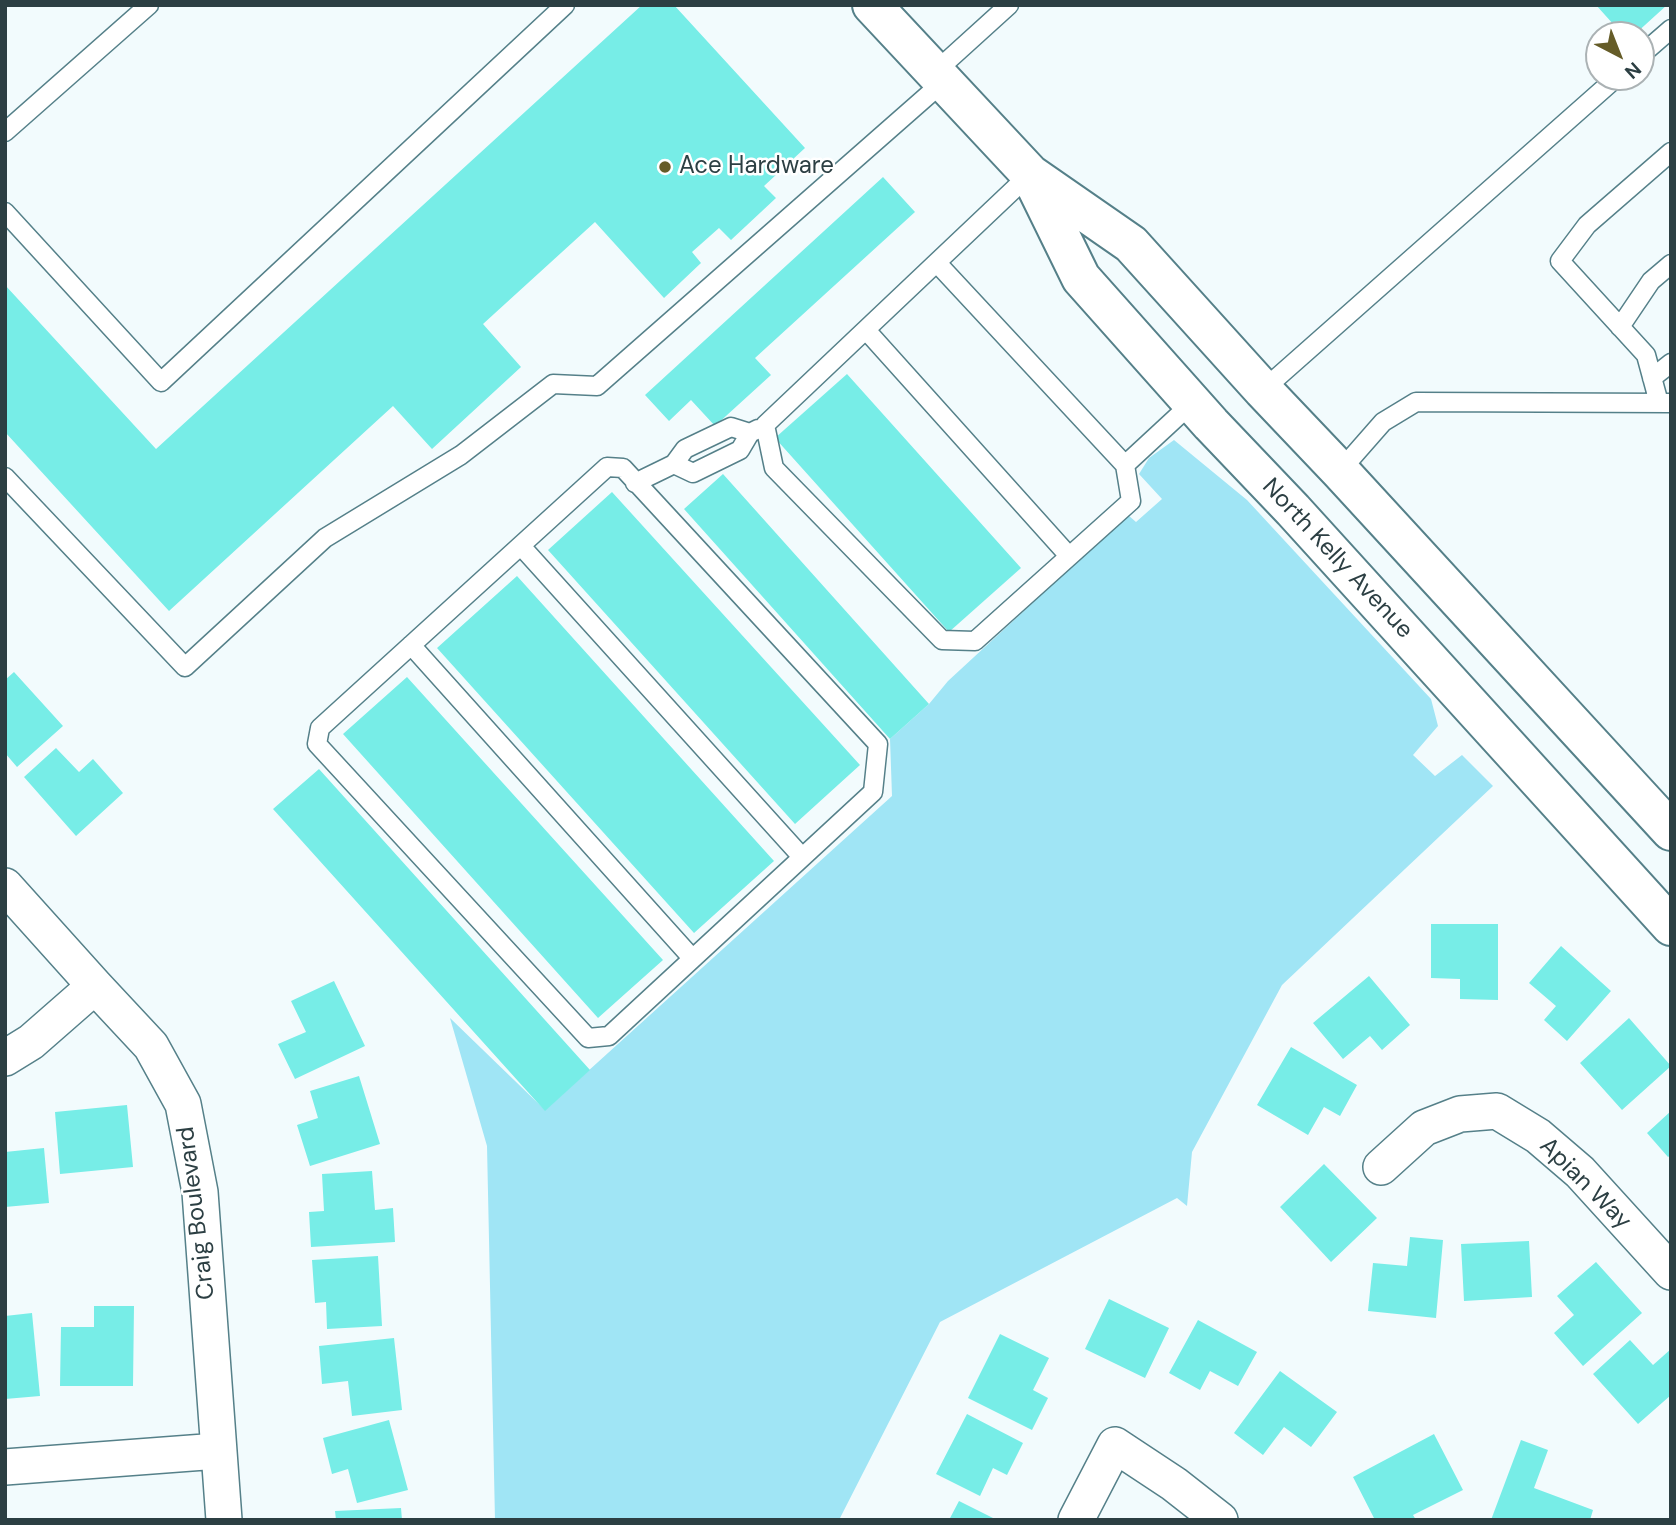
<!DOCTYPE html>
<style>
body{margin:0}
#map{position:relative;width:1676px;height:1525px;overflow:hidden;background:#f2fbfd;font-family:"DM Sans",sans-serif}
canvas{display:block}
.frame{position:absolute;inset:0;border:7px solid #2c3f43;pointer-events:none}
.north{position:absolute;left:1585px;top:21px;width:70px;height:70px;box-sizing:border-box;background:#fff;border:2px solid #abb2b4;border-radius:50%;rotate:138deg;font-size:19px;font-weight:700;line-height:28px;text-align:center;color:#2c3f43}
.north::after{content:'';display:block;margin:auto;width:24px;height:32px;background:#655c28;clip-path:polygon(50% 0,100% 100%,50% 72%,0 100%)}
</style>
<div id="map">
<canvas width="1676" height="1525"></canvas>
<div class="frame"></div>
<div class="north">N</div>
</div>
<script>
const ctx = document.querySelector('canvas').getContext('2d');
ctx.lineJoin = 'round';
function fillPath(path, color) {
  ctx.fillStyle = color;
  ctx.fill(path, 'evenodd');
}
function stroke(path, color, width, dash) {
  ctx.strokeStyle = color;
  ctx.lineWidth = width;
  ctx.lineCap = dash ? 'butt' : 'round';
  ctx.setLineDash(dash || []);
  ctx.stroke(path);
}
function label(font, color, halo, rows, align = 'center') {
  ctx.font = font + ' "DM Sans",sans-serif';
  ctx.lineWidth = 5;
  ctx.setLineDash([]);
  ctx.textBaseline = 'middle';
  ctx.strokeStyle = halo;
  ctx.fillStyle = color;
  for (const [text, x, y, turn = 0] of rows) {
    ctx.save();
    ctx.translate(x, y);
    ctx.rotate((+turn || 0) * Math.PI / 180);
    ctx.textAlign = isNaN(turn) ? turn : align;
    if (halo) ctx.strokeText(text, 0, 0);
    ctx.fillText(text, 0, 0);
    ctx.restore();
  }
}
const green = new Path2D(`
 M1174,440L1247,500L1431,699L1438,726L1413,755L1435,776L1462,755L1493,786L1282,985L1192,1152L1187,1206L1177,1198L940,1322L839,1520H495L487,1146L450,1018L545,1110L892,796L890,739L929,704L948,681L1128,515L1136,522L1162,499L1139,474L1149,458Z`);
const building = new Path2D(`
 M642,5H674L805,148L764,186L776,198L731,240L719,228L692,252L701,263L664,298L595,222L483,324L521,367L432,449L393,406L169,611L5,432V285L156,449Z
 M1596,5H1667L1634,35H1623Z
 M883,177L915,212L755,358L771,375L715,426L691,400L669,421L645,395Z
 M847,374L1021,568L949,632L775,438Z
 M723,474L929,704L890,739L684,509Z
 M612,492L860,765L795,824L548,550Z
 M517,576L774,861L694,933L437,648Z
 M14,672L63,726L17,767L5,753V680Z
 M407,677L663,960L598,1018L343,734Z
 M56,748L79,772L93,759L123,793L76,836L24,777Z
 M319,769L590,1070L545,1111L273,809Z
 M1431,924H1498V1000L1460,999V979L1431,978Z
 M1561,946L1611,991L1567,1041L1544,1020L1556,1006L1529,983Z
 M1369,976L1410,1025L1382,1050L1370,1036L1343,1059L1313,1023Z
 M334,981L365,1046L295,1079L278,1044L306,1032L291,1001Z
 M1629,1018L1671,1066L1622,1110L1580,1063Z
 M1291,1047L1357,1085L1340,1116L1324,1107L1308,1135L1257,1105Z
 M359,1076L380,1144L310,1166L297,1125L318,1118L310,1091Z
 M127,1105L133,1167L60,1174L55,1112Z
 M1671,1111V1155L1668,1157L1647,1133Z
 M44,1148L49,1203L5,1207V1152Z
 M1324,1164L1377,1218L1331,1262L1280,1207Z
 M372,1171L375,1210L393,1208L395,1242L311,1247L309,1212L324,1211L322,1174Z
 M1410,1237L1443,1240L1436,1318L1368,1311L1373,1263L1407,1266Z
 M1529,1241L1532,1297L1464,1301L1461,1244Z
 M378,1256L382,1326L327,1329L326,1302L315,1303L312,1260Z
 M1596,1262L1642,1313L1583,1366L1554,1333L1574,1315L1557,1296Z
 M1109,1299L1169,1328L1145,1378L1085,1349Z
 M94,1306H134L133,1386H60L61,1327H94Z
 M32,1313L40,1396L5,1399V1316Z
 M1198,1320L1257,1352L1238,1386L1210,1371L1200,1390L1169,1373Z
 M1000,1334L1049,1358L1033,1390L1048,1398L1032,1430L968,1398Z
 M394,1338L402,1410L352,1416L348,1381L322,1384L319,1346Z
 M1630,1340L1653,1365L1671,1349V1395L1638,1424L1593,1374Z
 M1280,1371L1337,1412L1311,1447L1284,1427L1263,1455L1234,1433Z
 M967,1414L1023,1443L1007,1475L993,1468L980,1496L936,1474Z
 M389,1420L408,1490L357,1503L348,1469L332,1474L323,1438Z
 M1434,1434L1463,1490L1413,1515L1416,1520H1375L1353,1477Z
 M1521,1440L1548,1450L1534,1488L1593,1510L1590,1520H1491Z
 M959,1501L997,1520H949Z
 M401,1508L402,1520H336L335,1511Z`);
const lane = new Path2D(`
 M1641,55L1671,29
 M934,73L1009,5
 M5,132L149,5
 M1030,174L765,425L774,468L942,640L975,641L1131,501L1125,465L1192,403
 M5,212L161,382L565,5
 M937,263L1125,465
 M1620,327L1651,281L1671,264
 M866,330L1069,556
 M1652,378L1671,363
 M1263,390L1617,77
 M1659,403L1646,355L1560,261L1587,225L1671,152
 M674,464L693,473L740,450L750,433L758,429
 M607,467L623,468L878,744L873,792L609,1036L588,1038L317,744L320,728Z
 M1340,471L1383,422L1416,402L1671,403
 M5,477L185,667L325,538L461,455L553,384L597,386L943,82
 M635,483L674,464L685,449L731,427L750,433
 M521,546L802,857
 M411,645L692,958`);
const street = new Path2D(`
 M5,886L95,986L151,1046L183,1104L200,1192L224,1520
 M5,1058L31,1042L95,986
 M1381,1167L1424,1128L1460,1114L1497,1111L1538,1136L1580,1172L1671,1272
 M5,1467L218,1451
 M1076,1520L1115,1445L1174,1484L1220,1520`);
const secondary = new Path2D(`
 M872,5L1030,174L1131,244L1263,390L1340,471L1671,831
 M1031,176L1081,278L1211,424L1293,510L1671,926`);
const markers = [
 [665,167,7,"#655c28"]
];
const poiNames = [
 ["Ace Hardware",679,167]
];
const streetNames = [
 ["North Kelly Avenue",1337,559,47],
 ["Apian Way",1585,1184,45],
 ["Craig Boulevard",197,1213,-97]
];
fillPath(green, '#a0e5f5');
fillPath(building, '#77ede7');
stroke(lane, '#558089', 21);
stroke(street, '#558089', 38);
stroke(secondary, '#558089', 42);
stroke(lane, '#fff', 18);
stroke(street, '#fff', 35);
stroke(secondary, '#fff', 38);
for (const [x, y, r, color] of markers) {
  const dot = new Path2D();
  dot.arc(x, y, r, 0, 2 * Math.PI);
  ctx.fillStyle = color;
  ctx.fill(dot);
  stroke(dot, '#fff', 2.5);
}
label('24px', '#2c3f43', '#fff', poiNames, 'left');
label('24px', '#2c3f43', '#fff', streetNames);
</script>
